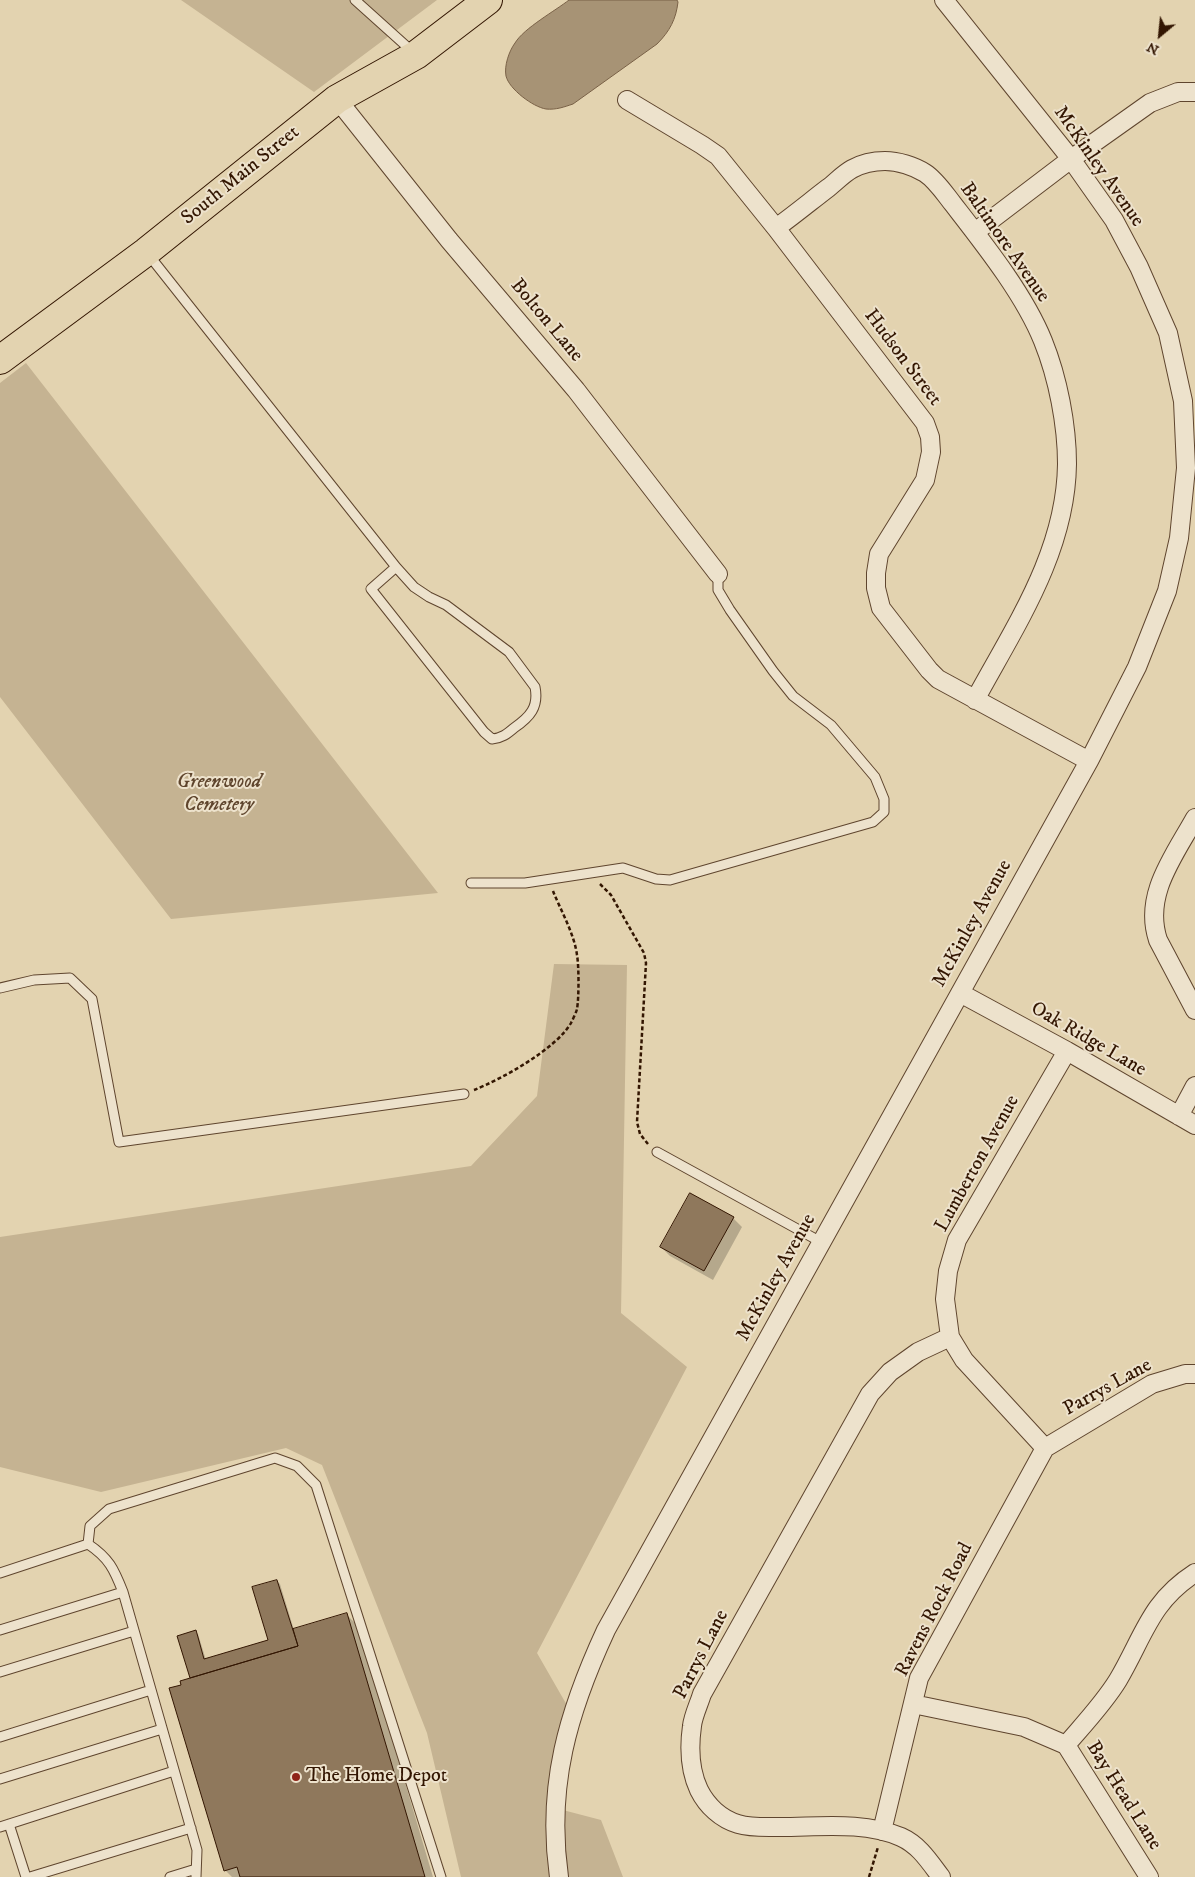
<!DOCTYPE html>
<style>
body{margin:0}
#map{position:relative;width:1195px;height:1877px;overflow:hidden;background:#e3d3b0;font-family:"IM FELL DW Pica",serif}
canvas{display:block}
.north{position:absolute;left:1135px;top:10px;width:50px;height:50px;-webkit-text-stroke:4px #ede2cc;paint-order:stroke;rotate:208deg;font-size:14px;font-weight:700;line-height:20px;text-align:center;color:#331602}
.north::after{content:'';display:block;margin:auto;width:18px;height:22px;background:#331602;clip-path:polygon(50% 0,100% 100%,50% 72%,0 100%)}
</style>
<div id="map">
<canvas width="1195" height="1877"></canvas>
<div class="north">N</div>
</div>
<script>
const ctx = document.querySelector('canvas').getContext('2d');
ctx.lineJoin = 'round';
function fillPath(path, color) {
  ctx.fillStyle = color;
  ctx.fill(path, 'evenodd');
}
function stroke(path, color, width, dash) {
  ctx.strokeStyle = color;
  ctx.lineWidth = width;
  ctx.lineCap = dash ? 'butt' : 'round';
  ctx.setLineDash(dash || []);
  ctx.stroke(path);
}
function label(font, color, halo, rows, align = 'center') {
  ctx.font = font + ' "IM FELL DW Pica",serif';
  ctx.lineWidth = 4;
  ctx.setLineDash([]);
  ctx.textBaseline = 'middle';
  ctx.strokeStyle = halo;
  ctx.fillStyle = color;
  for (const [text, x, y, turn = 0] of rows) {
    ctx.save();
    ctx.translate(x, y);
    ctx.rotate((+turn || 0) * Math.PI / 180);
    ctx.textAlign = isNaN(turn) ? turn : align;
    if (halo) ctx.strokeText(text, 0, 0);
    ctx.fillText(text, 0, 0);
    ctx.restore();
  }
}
const green = new Path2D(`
 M181,0H437L314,92Z
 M26,363L438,893L171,919L0,697V383Z
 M554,964L627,965L621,1313L687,1367L537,1653L572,1714L559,1809L601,1820L623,1877H461L427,1733L322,1465L286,1448L101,1492L0,1467V1237L471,1166L537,1096Z`);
const water = new Path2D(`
 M569,0H677L678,2C676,19 670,31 657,44L573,104C564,107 556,110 546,109C533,107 509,89 506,76C504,66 509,51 515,43C524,28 555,11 569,0Z`);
const shadow = new Path2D(`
 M733,1218L742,1227L713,1280L670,1256L661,1247Z
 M277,1581L280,1584L294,1630L346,1614L359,1627L433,1877H232L225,1870L182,1685L191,1679L178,1637L195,1632L198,1634L206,1660L270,1641Z`);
const building = new Path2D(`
 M690,1193L734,1217L704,1271L660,1247Z
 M277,1580L298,1646L190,1678L177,1636L196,1630L204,1659L268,1640L252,1587Z
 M347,1613L425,1877H240L237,1867L224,1871L169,1688L181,1685L180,1681L298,1646L293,1629Z`);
const path = new Path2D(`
 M600,884L611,895L644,953L646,963L637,1122L640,1134L648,1144
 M474,1090C502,1079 556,1049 571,1023C573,1019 576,1013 577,1009C579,998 579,966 577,955C574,933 561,911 553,891
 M869,1877L878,1847`);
const service = new Path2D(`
 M355,0L414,53
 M148,254L396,567L414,587L429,597L446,605L509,652L535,687C539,707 530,717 514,728C507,734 502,738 492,739L484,732L371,589L396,567
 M471,883H525L623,868L656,879L670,880L873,822L884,812V799L875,777L831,725L793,696L773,671L730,610L718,590V574
 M0,988L34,980L70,978L92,999L119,1142L464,1094
 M657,1152L821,1242
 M0,1573L88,1544
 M0,1630L123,1592
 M0,1672L134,1631
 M0,1737L151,1690
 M0,1779L162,1729
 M9,1824L26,1877
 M0,1827L174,1771
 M30,1877L191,1828
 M170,1877L196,1869
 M196,1877L197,1850L123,1592C114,1569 109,1558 88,1544L90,1526L109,1509L275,1458L297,1466L316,1485L441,1877`);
const minor = new Path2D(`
 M337,99L449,240L576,390L718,574
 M627,100L702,145L718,156L776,228L925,423L930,437L931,452L925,480L879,554L876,573V588L881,608L929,670L938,679L1089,761
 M776,228C794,215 811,201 828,188C836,182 843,174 852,169C861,164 874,161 885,161C898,161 914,166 925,173C936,180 945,194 953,204C984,244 1024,294 1043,341C1058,378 1067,425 1067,464C1066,552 1015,626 975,700
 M975,232L1071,159L1150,103L1178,92H1195
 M1195,818C1174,856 1143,895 1158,940L1195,1010
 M960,993L1067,1051L1195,1125
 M1179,1116L1195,1086
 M1045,1448L964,1360L950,1337L945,1299L948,1271L957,1240L1067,1051
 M1045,1448L1152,1384L1185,1374H1195
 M913,1704L1024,1727L1066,1745L1149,1877
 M1066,1745C1084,1724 1104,1703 1118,1680C1144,1636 1150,1602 1195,1573
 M882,1831L919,1678L1045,1448
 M559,1877C546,1786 568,1712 606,1630L1089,761L1137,667L1167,591L1179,538L1186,468L1183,401L1168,333L1139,267L1114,220L1071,159L944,0
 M941,1877C929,1861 919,1845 901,1837C863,1821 820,1827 780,1827C766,1827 751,1828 738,1824C721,1819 707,1806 699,1790C690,1771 689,1747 692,1726C693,1716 699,1704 702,1694L870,1394L890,1372L918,1352L950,1337`);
const trunk = new Path2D(`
 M0,360L146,252L337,99L416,55L488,0`);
const markers = [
 [296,1777,5,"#8f2418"]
];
const streetNames = [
 ["McKinley Avenue",1098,167,55],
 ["South Main Street",241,176,-39],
 ["Baltimore Avenue",1004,243,55],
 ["Bolton Lane",546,321,50],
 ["Hudson Street",902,358,53],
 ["McKinley Avenue",973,924,-61],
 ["Oak Ridge Lane",1088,1040,30],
 ["Lumberton Avenue",978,1164,-61],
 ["McKinley Avenue",777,1278,-61],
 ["Parrys Lane",1108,1388,-29],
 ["Ravens Rock Road",935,1610,-63],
 ["Parrys Lane",702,1655,-63],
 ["Bay Head Lane",1123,1796,58]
];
const parkNames = [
 ["Greenwood",219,783],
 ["Cemetery",219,806]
];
const poiNames = [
 ["The Home Depot",306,1777]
];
fillPath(green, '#c5b392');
fillPath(water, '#a79375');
stroke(water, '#796147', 1);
fillPath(shadow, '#0003');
fillPath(building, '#8f785c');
stroke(building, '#331602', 1);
stroke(service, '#5f452e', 11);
stroke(minor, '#5f452e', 20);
stroke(trunk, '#331602', 30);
stroke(path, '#331602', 2.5, [4, 2.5]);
stroke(service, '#ede2cc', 9);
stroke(minor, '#ede2cc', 18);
stroke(trunk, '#e3d3b0', 28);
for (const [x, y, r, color] of markers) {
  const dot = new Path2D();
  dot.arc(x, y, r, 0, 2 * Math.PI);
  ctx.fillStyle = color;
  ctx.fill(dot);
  stroke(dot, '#ede2cc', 2);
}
label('20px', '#331602', '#ede2cc', streetNames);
label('italic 20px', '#5f452d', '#ede2cc', parkNames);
label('20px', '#331602', '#ede2cc', poiNames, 'left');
</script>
